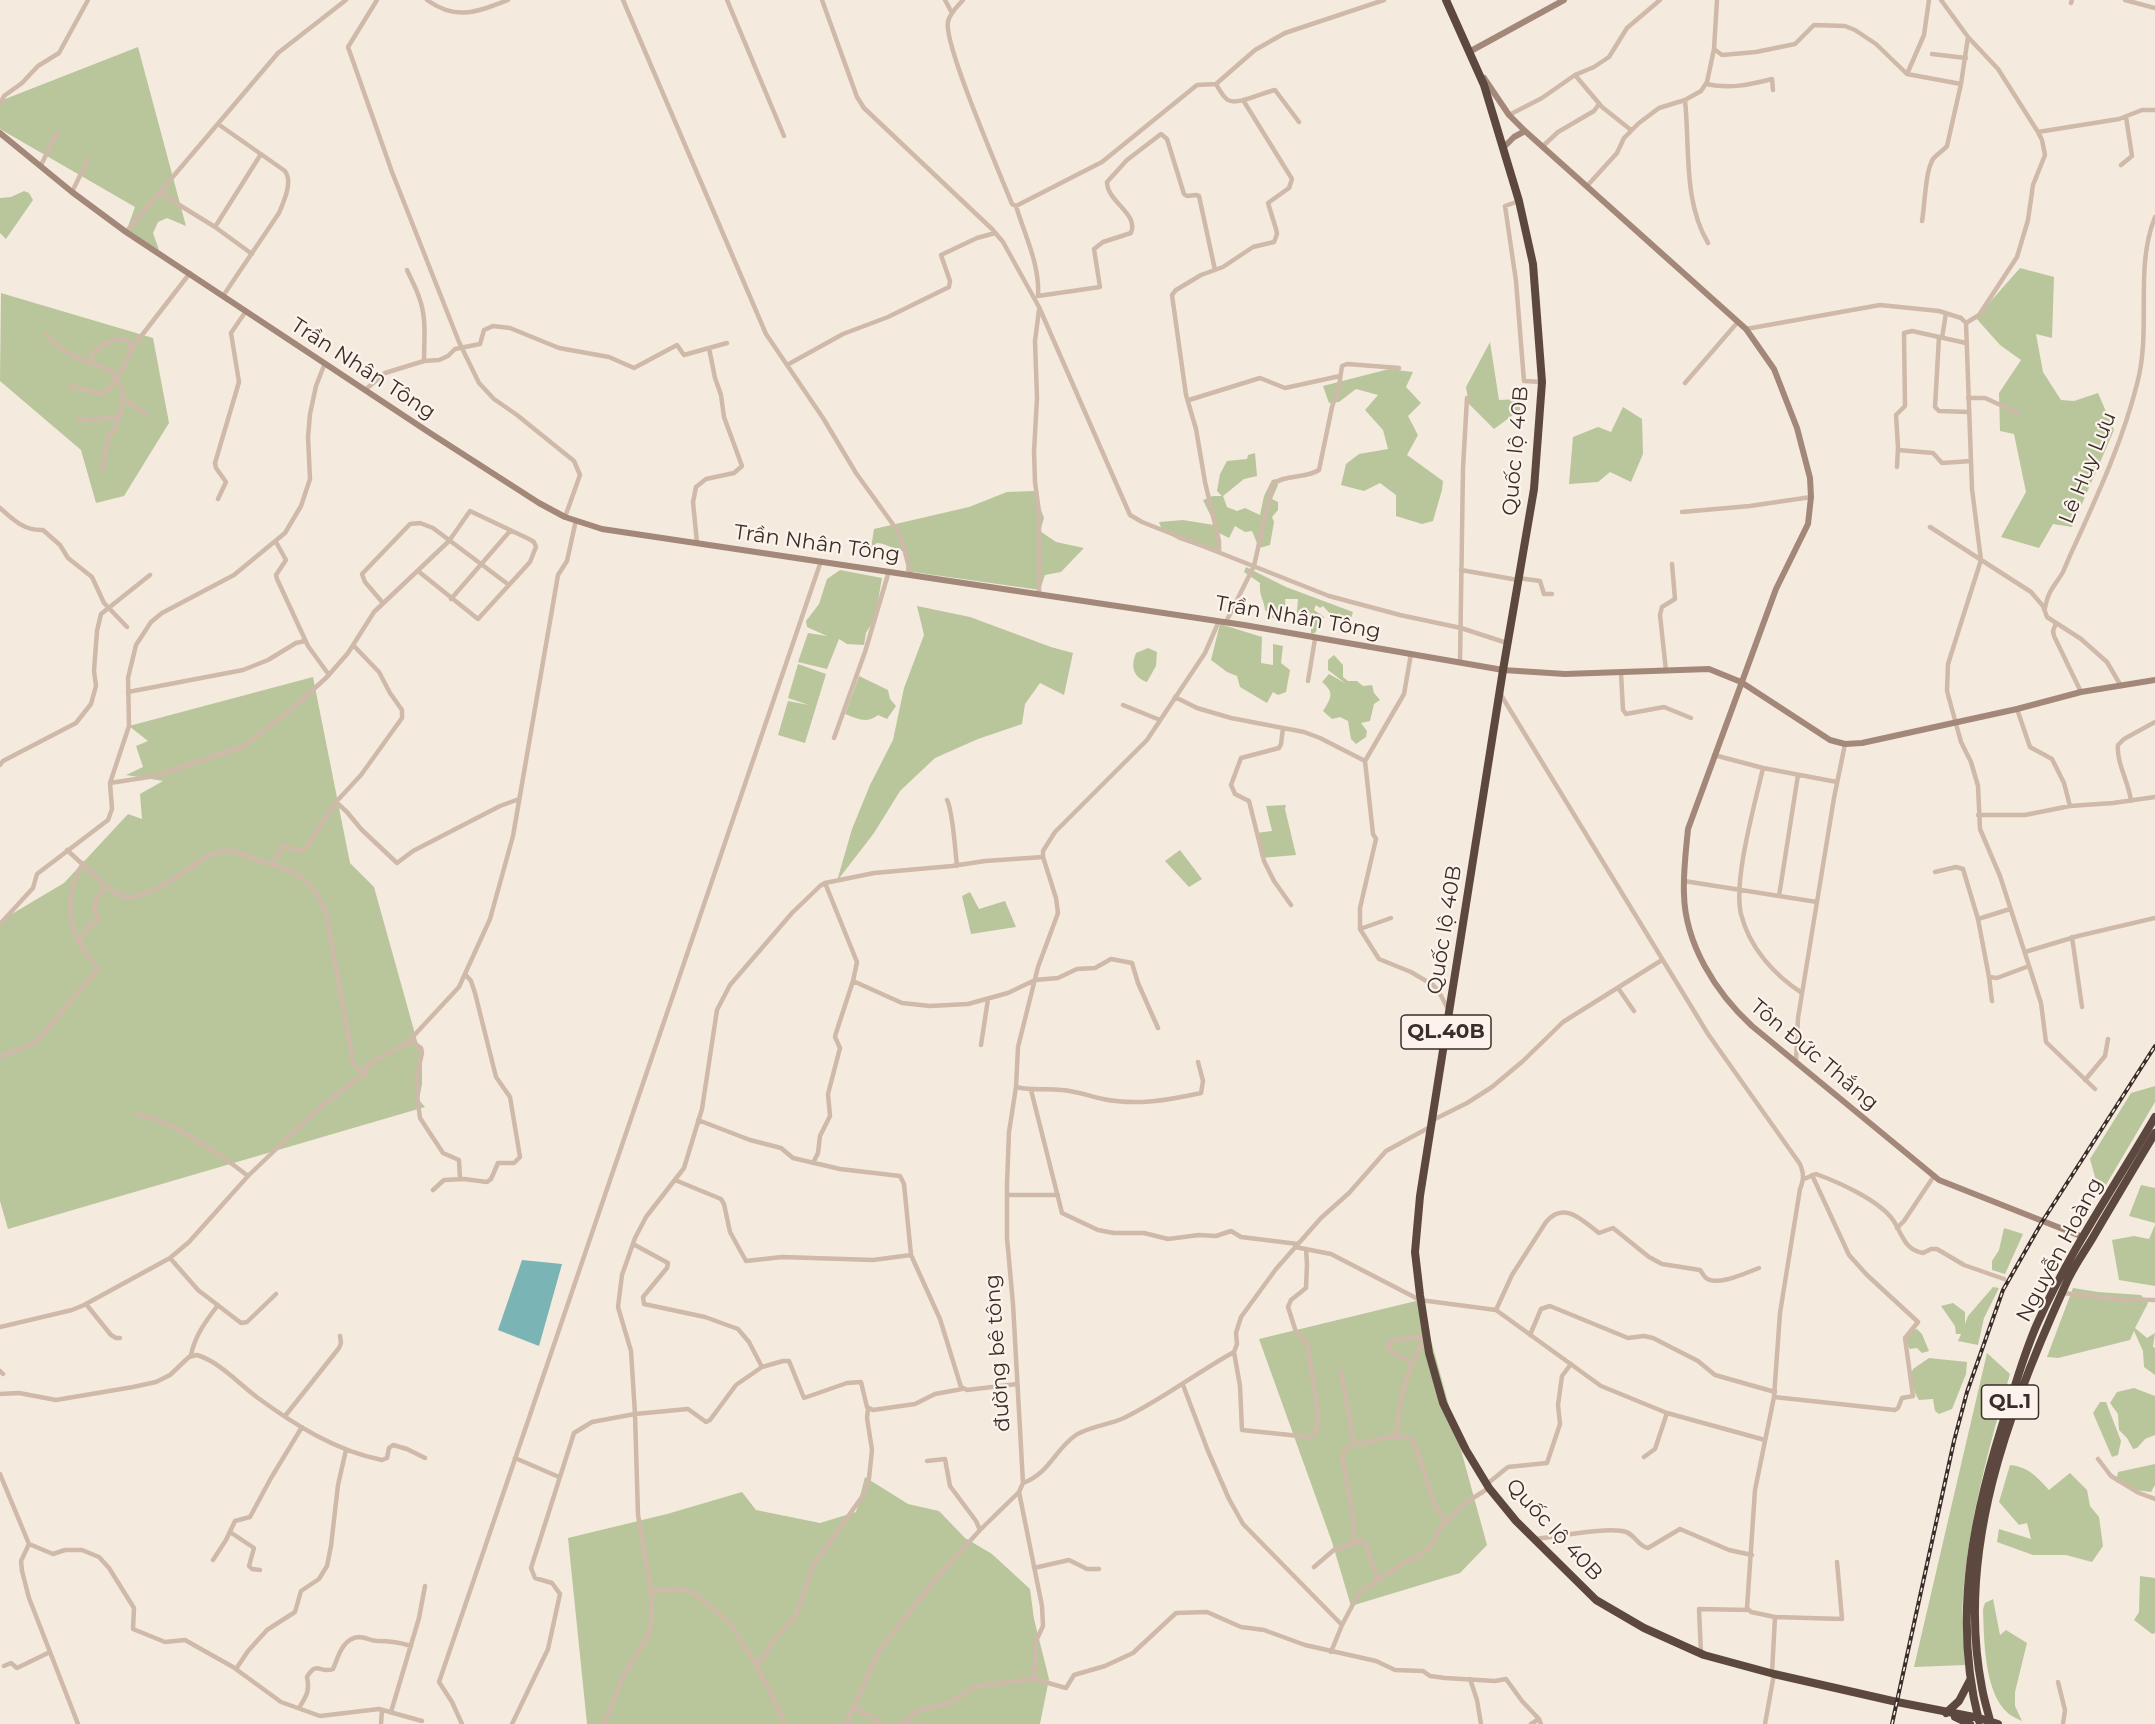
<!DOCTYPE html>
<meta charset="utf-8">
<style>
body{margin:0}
canvas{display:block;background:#f5eade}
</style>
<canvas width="2155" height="1724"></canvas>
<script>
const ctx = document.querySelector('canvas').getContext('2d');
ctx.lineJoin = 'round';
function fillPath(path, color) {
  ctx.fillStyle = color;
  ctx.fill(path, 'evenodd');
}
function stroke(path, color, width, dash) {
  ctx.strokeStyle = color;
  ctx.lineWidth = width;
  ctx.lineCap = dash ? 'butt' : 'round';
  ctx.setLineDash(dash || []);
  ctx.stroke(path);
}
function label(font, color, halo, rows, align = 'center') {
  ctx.font = font + ' Montserrat,sans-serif';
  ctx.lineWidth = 4.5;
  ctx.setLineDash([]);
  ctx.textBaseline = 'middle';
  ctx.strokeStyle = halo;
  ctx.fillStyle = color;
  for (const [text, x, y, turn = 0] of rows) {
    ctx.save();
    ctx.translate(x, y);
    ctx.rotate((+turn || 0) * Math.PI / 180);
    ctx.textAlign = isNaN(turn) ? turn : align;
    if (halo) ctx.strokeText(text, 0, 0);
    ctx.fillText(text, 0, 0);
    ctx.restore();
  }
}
const green = new Path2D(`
 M138,47L186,226L167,218L158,222L153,233L159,250L126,232L135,207L0,129V101Z
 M24,191L29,193L33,200L6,239L0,233V198L11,197Z
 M2020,268L2054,277L2052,338L2036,334L2043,372L2061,400L2074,401L2098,393L2114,430L2072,527L2053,524L2039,548L2001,537L2026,492L2014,434L2000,431L1999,393L2021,360L2000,345L1976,318Z
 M1,293L153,338L169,423L124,496L96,503L81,450L0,381Z
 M1490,342L1499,400L1520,399V410L1494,429L1469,404L1466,387Z
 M1389,369L1413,372L1406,387L1421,403L1408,416L1418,435L1407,455L1443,481L1442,490L1433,521L1422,524L1396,516V495L1380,483L1364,491L1341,485L1346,464L1359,454L1388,449L1383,430L1365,410L1378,395L1356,389L1339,402L1329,403L1323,386Z
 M1623,407L1642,419L1643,454L1631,482L1610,472L1598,482L1569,484L1573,437L1598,427L1611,432Z
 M1255,453L1257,476L1244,479L1223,496L1227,507L1237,511L1245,508L1260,515L1264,496L1272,480L1276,479L1278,485L1272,499L1278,502V510L1272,517L1274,522L1270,545L1259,548L1252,531L1245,532L1235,526L1229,538L1219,533L1203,500L1213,496H1222L1217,491L1220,474L1227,461L1247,459L1248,455Z
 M1034,491L1044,518L1040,531L1056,542L1084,548L1061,572L1045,575L1040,590L906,571L907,552C894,550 888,544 877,543L871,548L874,529L969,507L1007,492Z
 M1183,520L1214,525L1220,554L1179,540L1162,530L1159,522Z
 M1246,567L1286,587L1353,612L1349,625L1339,620L1340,613L1333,617L1323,606L1320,608L1316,605L1314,610L1324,617L1315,633L1311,634V628L1315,622L1301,621L1297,612L1298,599H1285L1286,612L1276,619L1271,617L1265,610C1264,599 1259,597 1260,583L1244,572Z
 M840,570L882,578L875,618L866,633L864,645L847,644L839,639L827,669L798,662L808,633L827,636L807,627L806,621L819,604L827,579Z
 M917,606L970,617L1051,647L1073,653L1064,695L1040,683L1025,704L1022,724L978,739L935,758L900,791L874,833L837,881L852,829L870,785L893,740L904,688L924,635Z
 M1220,624L1262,637L1261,663L1273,665V644L1283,646L1281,663L1290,670L1286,692L1278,695L1273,692L1267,703L1240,687L1237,676L1227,672L1211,660Z
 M1148,648L1157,652L1156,666L1147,682C1132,677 1131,665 1136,653Z
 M1334,655L1343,665V677L1348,681H1357L1363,686L1372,685L1374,693L1380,700L1374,704L1370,721L1361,723L1367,731L1366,737L1356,744L1351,739L1348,721L1340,717L1332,719L1323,711C1331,698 1335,693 1322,682L1329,674L1345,683L1328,670V660Z
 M798,664L826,674L805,743L778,735L788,701L809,705L788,698Z
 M859,676L888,690L890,699L896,706L887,719L878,715C867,724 858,719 845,714Z
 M313,677L350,863L374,887L422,1059V1084L419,1100L425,1107L8,1229L0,1201V921L64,883L128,814L142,819L140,794L163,781L126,775L143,767L136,746L148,741L129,726Z
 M1286,805L1285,809L1296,855L1261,858L1256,833L1272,831L1266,806Z
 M1180,850L1202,879L1189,887L1165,861Z
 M970,892L979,909L1005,901L1016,927L971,934L962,896Z
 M2155,1086V1102L2100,1195L2090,1159L2131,1093Z
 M2141,1185L2155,1188V1223L2129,1216Z
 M2155,1225V1286L2119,1280L2112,1240L2134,1236L2149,1239Z
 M2004,1228L2023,1234L2005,1274L1992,1270V1261L1999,1250Z
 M1993,1287L1999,1288L1984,1318L1978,1345L1958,1341L1961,1334H1956L1955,1326L1941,1306L1953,1303L1965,1312V1324L1968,1316Z
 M2073,1288L2098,1292L2141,1295L2148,1303L2135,1328L2147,1338L2155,1333L2153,1347L2155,1348V1375L2144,1367L2143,1351L2134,1331L2130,1340L2058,1358L2047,1357Z
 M1420,1300L1487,1545L1460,1573L1351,1606L1332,1542L1259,1339Z
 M1917,1329L1922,1334L1929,1351L1922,1353L1917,1348L1910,1349L1905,1341L1913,1330Z
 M1987,1353L2010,1374C1989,1447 1969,1520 1963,1596C1961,1618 1965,1642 1965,1665L1914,1667Z
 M1929,1358L1967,1362L1966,1374L1952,1409L1939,1414L1935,1411L1933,1399L1919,1400C1914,1393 1913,1384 1910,1377L1913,1369Z
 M2134,1388L2155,1396V1435L2145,1439L2137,1448L2133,1449L2127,1438L2119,1430L2118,1414L2110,1403L2117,1392Z
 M2100,1402H2106L2121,1441L2118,1455L2112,1457L2093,1413Z
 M2155,1464V1485L2151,1492L2135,1490L2116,1482L2118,1472Z
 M2010,1465C2029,1467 2037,1477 2049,1490L2070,1473L2087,1490L2090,1506L2099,1517L2103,1546L2092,1562L2066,1555H2033L1997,1542L1999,1529L2031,1539L2027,1523L2019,1525L1999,1502Z
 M865,1477L908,1504L939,1511L965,1538L992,1554L1030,1589L1034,1619L1049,1679L1040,1724H587L568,1538L667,1514L742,1492L756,1510L820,1523L856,1512Z
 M2140,1576L2155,1578V1633L2152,1634L2134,1620L2139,1612Z
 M1993,1599L2000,1635L2006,1630L2027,1643L2015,1692V1706L2022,1721C2018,1719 2013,1717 2009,1714C1984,1694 1984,1639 1983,1609L1985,1603Z`);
const water = new Path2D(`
 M522,1260L562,1264L539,1346L498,1330Z`);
const street = new Path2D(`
 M377,0L348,47L392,172L459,342L479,383L494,399L517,415L574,461L580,475L565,517
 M427,0C456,21 477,12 508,0
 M623,0L766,334L823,418L856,473L897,530L902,541L911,575
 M727,0L784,136
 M822,0L857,97L864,108L992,229L1003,242L1039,307L1130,515L1142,522L1329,596L1400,615L1461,628L1507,643
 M945,0L952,13
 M963,0C958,6 949,14 948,22C943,43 1001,176 1012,204L1016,206L1102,162L1197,85L1216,84L1255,50L1285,33L1384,0
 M1717,0L1714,49L1722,55L1756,52L1795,44L1814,25L1845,26L1855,30L1876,44L1907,74L1961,84
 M1941,0L1968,37L1998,69L2038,132L2119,119L2142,110H2155
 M2125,0L2155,8
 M2071,3L2072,0
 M1932,54L1966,58
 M1907,74L1924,35L1929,0
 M1575,75L1602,107L1631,130
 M1216,84C1219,89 1223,97 1228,100C1237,106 1264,92 1275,90L1299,122
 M1706,84C1730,89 1749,85 1772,79L1773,90
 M1685,100C1690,147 1683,201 1708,243
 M0,104L4,96L22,83L38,66L59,53L88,0
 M1509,115L1542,98L1575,75L1594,67L1609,57L1627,28L1660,0
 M218,124L285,171C293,182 284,201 279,213L223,296
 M1542,147L1558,132L1594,111L1599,104
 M41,165L57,133
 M2121,165L2132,156L2126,117
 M1587,186L1617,153L1624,138L1639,123L1659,108L1685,100L1701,91L1707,82L1714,49
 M72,192L88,159
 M160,193L215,227L252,254
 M1519,201L1505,206L1516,281L1524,381L1542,382
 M1016,206C1025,236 1040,265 1038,296
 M1922,221C1925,205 1925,172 1933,159C1937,154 1943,151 1947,146L1961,84L1968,37
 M215,227L261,154
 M126,232L278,53L346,0
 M407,270C411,279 416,288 419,297C427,318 424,340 424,361
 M1038,296L1100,287L1094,249L1103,242L1131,233C1139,213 1107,202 1107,182L1127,160L1161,134L1167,139L1184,194L1187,196L1196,195L1199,196L1215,270
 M1966,323L1979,315L2017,257L2028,220L2033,185L2045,155L2042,140L2038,132
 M1746,329L1880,305L1939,311L1961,318L1966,323L1972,489L1981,560L1948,664L1947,691L1961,742L1971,762L1978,786L1980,829L2000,876L2041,1003L2046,1042L2095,1089
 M46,334L55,344L71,355L110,370L123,389L122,395L123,398L120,416C106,420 93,419 78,420
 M1939,337L1935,407L1939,411L1969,412
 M1942,338L1946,313
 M91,364L92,354C103,344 112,337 127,340L132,348
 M787,365L843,334L888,317L949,287L950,281L941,255L977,238L995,233
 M1685,383L1737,323
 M70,386L97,393L107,392L123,368L132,348L190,273
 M365,390L385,373L424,361L439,360L448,356L455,349L480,344L484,330L493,326L510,328L559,348L609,357L634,368L677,345L684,355L727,343
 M123,398L147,415
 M1968,398H1985L2018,413
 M1189,400L1260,378L1285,388L1340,376
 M1898,450L1933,453L1942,463L1971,461
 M1897,467L1898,447L1896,415L1905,406L1904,333L1912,331L1966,343
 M102,469L109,434L113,433L120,416
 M218,499L226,482L216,468L215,463L239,382L231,333L246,311
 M0,508C13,520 25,531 43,530L60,545L68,558L92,577L104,603L127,627
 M1682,512L1750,506L1811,497
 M1930,527L2031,592L2043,606
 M276,542L286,560L276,575L277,579L308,646L329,675
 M697,543L693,502L696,487L706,479L734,473L742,466L724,417L721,395L715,378L709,348
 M1219,551V541L1205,482L1196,429L1186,395L1172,295L1176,290L1201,275L1223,267L1253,247L1274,242L1277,234L1276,229L1268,203L1289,188L1292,179L1243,100
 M1461,570L1518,580
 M1518,578L1540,581L1544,594H1552
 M1039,594V512L1035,482L1034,452L1037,398L1035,341L1039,310
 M451,599L510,531
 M383,603L365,582L362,574L410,524L420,523L433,528L509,585
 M1226,622L1254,566L1272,485C1284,474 1305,479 1319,470L1332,407L1339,386L1342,366L1347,364L1399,368
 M2056,623L2053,631L2054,636L2081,692
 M1411,654L1404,694L1365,761L1373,834L1376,839L1360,908V929L1379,959L1411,972L1433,985L1438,990L1448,1009
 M1460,663L1463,468L1467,398
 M1666,671L1660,615L1662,607L1675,599L1672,564
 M1621,673L1623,710L1626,714L1664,707L1691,718
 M1308,681L1315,639
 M2121,686L2107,662L2081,639L2047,617L2043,606L2045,608C2048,590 2055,586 2063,572C2067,563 2070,555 2074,547C2098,494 2123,440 2137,384C2152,329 2134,269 2155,217
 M128,692L243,670L268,660L296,643L305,641
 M1501,695L1708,1034L1800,1164C1804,1174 1804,1179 1800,1189L1780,1313L1774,1397L1755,1490L1747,1608L1751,1612L1775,1617L1772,1673
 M1175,697L1197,708L1231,718L1304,732L1320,738L1365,761
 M1123,705L1160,720
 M2017,709L2030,747L2052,759L2064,783L2070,806
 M1283,728L1281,744L1279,748L1241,758L1231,785L1235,794L1249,801L1264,861L1274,881L1291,905
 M834,738L865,652L889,571
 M1714,755L1763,768L1837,782
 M0,765L3,761L76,723L91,704L96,686L94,671L97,631L101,614L150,575
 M1763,768C1755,804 1733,880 1741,914C1749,947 1774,975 1802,993
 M110,783L155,776L244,746L293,708L327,677L348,653L374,612L449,541L470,511L529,539L534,542L536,547L530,562L478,619L418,571
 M947,800C953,811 955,850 957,866
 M2131,801C2129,783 2116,762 2118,745L2124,739L2155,722
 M336,802L347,812L361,829L397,863L413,851L500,806L519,799
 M1978,815H2025L2070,806L2113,803L2155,797
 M273,864L283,846L300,851L305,849L336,802L361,775L402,718V710L390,693L379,672L354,646
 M1935,872L1956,867L1963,869L1978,919L1989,977L1997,978L2029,966
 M1684,881L1817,902
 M825,883L857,962L853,981
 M106,886C113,892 120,897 130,897C145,897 179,876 191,867C199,862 206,856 215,853C231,847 239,854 254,859C292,871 309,872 326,913L352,1055L351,1059L355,1066L365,1074
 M1779,896L1798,775
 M1978,919L2010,909
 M0,924L33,888L37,874L108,820L112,809L110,783L129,726L128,678L136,645L151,622L162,613L234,575L285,533L301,506L310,479L308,437L310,414L316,386L325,363
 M1360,929L1391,918
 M2072,937L2082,1007
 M79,943C67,916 67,889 83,863
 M2025,952L2078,936L2155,918
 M1989,977L1992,1001
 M1618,988L1634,1011
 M410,1040L421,1048L422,1053L417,1075V1095L420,1118L443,1153L459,1160L460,1179
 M981,1045L988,999
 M0,1057L36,1042L98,969L79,943L90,924L98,921L94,908L96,900L106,886L67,850
 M1796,1062L1798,1018L1834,798L1845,744
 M2085,1080L2105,1056L2108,1039
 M1016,1087C1032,1091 1046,1088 1062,1090C1076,1091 1089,1096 1103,1099C1136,1106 1169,1100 1201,1093L1203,1081L1198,1062
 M1031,1090L1062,1213L1098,1230L1114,1233H1144L1168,1239L1199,1235L1216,1236L1231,1231L1241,1237L1298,1244
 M137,1114C144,1116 153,1118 160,1121C190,1134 221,1155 248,1176
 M698,1120L750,1140L781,1148L793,1158L840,1169L900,1176L904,1184L911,1255L940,1319L961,1387L967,1390L1017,1384
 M1433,1120L1467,1103L1492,1087L1523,1061L1563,1022L1662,960
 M813,1163L818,1153L820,1136L830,1116L828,1094L840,1048L835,1037L836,1033L853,981L902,1003L930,1006L968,1004L1008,993L1035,980L1058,978L1077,969L1095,968L1111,959L1132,963L1138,983L1158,1028
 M1804,1179L1816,1174C1838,1182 1879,1200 1893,1220C1902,1233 1904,1250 1923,1253L1931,1249H1937L1964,1265L2004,1279
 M675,1180L721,1199L724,1204L730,1232L746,1261L782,1257L873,1260L911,1255
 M433,1190L444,1180L464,1179L487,1182L491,1179L498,1163H514L520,1157L510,1097L496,1077L475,993L471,981L465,974
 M1007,1195H1058
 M1897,1228L1904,1221L1934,1176
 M633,1244L668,1263L667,1268L643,1297L644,1304L705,1317L738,1329L749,1342L762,1367L783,1361H789L804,1398L847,1383L861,1382L867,1407L873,1410L915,1404L935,1394L962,1389
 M1295,1247L1331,1254L1420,1300L1496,1310L1601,1386L1667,1413L1765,1440
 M170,1258L198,1290L241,1323L247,1322L276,1294
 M2063,1293L2118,1299L2155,1300
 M86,1304L111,1335L116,1338H120
 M1496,1310L1512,1275L1546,1222C1564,1200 1583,1221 1599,1233L1613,1228L1649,1257L1662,1264L1700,1270C1701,1271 1705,1278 1706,1278C1717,1287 1748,1272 1759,1268
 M0,1327L72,1310L84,1305L170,1258L189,1242L248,1176L321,1106L365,1074L368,1064L407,1043L459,987L490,919L513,836L558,575L567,561L576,520
 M1530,1335L1541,1309L1550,1306L1628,1338L1644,1336L1653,1338L1698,1361L1715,1375L1775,1392
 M1234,1352L1240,1386L1242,1430L1309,1437L1314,1435L1317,1428L1318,1413L1307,1343L1296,1332L1288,1307L1291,1300L1306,1288L1307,1264L1306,1249
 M191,1355C195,1335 206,1321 218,1305
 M1412,1362L1391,1352L1388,1348L1390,1341L1426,1336
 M0,1371L3,1374
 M1341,1372L1354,1443L1359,1444C1374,1441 1400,1430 1414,1441L1436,1508L1446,1522
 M1183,1385L1208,1451L1229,1499L1243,1524L1342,1625
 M0,1394L19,1393L56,1400L133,1387L156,1382L170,1375L189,1357L197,1355C220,1362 239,1384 258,1398C295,1425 336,1451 382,1460L387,1458L389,1448L393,1445L407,1449L425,1458
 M1774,1397L1895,1410L1898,1408L1902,1398L1913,1396L1905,1338L1918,1322L1867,1275L1849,1255L1812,1175
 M285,1416L339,1348L341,1343L340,1336
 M1396,1437C1399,1401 1406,1369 1425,1338
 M1644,1457L1655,1449L1667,1413
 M515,1458L559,1477
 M2098,1459L2111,1476L2139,1493L2155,1499
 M927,1461L945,1459L950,1486L976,1521L980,1530
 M0,1474L29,1544L53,1554L65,1550H82L99,1557L109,1568L134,1608L133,1629L165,1642L185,1640L233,1667L281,1702L320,1716L379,1709L422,1721
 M1023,1483C1050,1473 1055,1449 1076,1435C1090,1426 1109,1425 1124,1418C1163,1399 1196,1373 1234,1352L1237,1344L1236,1333L1241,1317L1276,1269L1321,1218L1349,1193L1386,1151L1430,1127
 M1487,1484L1508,1467L1547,1463L1560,1424L1558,1405L1562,1376L1571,1364
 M1019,1492L1042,1606L1043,1626L1036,1641L1034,1679L1066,1688L1074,1675L1105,1666L1133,1653L1176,1613L1207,1612L1241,1627L1264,1630L1305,1645L1376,1661L1395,1670L1423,1671L1430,1676L1445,1678L1495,1681L1506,1679L1522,1701L1539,1719L1541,1724
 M230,1532L254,1548L249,1566L252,1569L260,1570
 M1536,1539C1554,1537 1611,1526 1626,1532C1635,1535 1638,1546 1648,1548L1680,1529L1729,1550L1752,1555
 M1354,1543L1353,1517L1342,1456L1346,1449L1354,1443
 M29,1544L21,1561L22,1571L29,1598L78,1724
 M213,1560L226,1540L235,1521L250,1517L271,1478L302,1427
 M1314,1567L1335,1549L1363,1541L1366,1545L1378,1580
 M1034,1568L1069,1560L1087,1569H1099
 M651,1591L680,1589L694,1593L730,1623L756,1665
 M1775,1617L1842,1619L1837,1562
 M1331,1652L1342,1625L1359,1593L1403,1563L1417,1557L1432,1545L1439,1529L1465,1503L1489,1488
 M1701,1654L1699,1609L1749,1610
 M4,1666L11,1663L17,1668L50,1652
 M236,1669L248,1651L267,1630L295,1612L301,1591L319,1579L327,1566L331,1546L338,1485L346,1450
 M1470,1679L1477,1700L1481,1724
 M2058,1682L2065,1710L2063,1724
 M854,1707L882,1724
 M299,1708C306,1696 310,1692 307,1677C317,1660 320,1674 333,1669C338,1658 342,1638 359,1637C365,1637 371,1641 378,1641C390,1641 399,1642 411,1646
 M391,1712L419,1618L425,1586
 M381,1724L382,1710
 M462,1724L452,1702L439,1682L821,561
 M512,1724L548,1649L560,1594L552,1583L535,1578L531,1568L574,1433L592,1422L635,1414L631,1351L618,1307L622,1275L635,1238L646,1217L684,1168L702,1109L717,1010L730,985L792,913L820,886L825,883L874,873L952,866L985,861L1043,857
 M604,1724L623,1677L649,1634L652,1617L651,1591L638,1515L635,1414L688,1409L706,1422L710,1420L736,1385L762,1367
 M784,1724C779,1703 765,1685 756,1665L766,1654L773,1640L795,1617L813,1566L864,1494L869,1478L872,1450L867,1418L868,1409
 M846,1724L879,1651L933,1582L980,1530L1019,1492L1023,1483L1013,1304L1007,1238V1184L1009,1132L1016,1087L1018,1047L1038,967L1058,913L1056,898L1043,857V851L1055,832L1147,740L1205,653L1219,621
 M901,1724L917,1711L949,1703L976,1686L1034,1679
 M1531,1724L1539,1719
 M1765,1724L1774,1674`);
const secondary = new Path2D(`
 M1470,53L1469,52L1564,0
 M1484,78L1509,115L1525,131L1746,329L1774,369L1797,428L1810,478L1811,497L1808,524L1776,589L1688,829C1686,851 1683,872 1684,894C1685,944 1716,993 1752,1026L1939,1180L2083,1237
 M0,133L72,192L126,232L430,433L539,503L565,517L602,529L1244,625L1503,670L1565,674L1709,669L1741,682L1830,740L1845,744L1862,743L2017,709L2081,692L2155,680
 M1503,148L1514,137L1525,131`);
const highway = new Path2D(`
 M1446,0L1484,85L1519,201L1533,264L1542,382L1534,489L1503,670L1420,1196L1415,1252L1420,1295L1429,1353L1443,1403L1466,1450L1489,1488L1516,1521L1596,1600L1644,1628L1704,1655L1774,1674L1897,1702L1979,1718L1998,1724
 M1946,1713L1959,1701L1970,1680
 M1955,1717L1970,1724
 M1979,1721C1951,1613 1975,1506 2009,1404C2018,1377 2026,1348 2038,1322C2070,1251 2116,1184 2155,1117
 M1991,1724C1988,1712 1984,1700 1982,1688C1955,1551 2009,1409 2065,1286C2072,1269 2083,1254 2092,1239C2113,1203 2134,1168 2155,1133`);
const rail = new Path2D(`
 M1892,1724L1954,1441L1967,1392L2003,1290L2042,1222L2155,1046`);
const shields = [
 [1446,1032,90],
 [2010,1402,57]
];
const shieldNames = [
 ["QL.40B",1446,1032],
 ["QL.1",2010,1402]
];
const streetNames = [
 ["Trần Nhân Tông",363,369,33],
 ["Quốc lộ 40B",1516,451,-85],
 ["Lê Huy Lưu",2088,468,-68],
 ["Trần Nhân Tông",817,544,8],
 ["Trần Nhân Tông",1298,618,10],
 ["Quốc lộ 40B",1445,930,-81],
 ["Tôn Đức Thắng",1814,1055,40],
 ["Nguyễn Hoàng",2060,1250,-62],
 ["đường bê tông",998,1353,-94],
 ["Quốc lộ 40B",1554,1530,47]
];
fillPath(green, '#b9c69c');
fillPath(water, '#7ab4b5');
stroke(street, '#cfb9a9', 4.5);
stroke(secondary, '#a3887a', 6);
stroke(highway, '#5d4840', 8);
stroke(rail, '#3b2e29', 4);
stroke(rail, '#fcf4ec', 1.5, [4.5]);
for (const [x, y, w] of shields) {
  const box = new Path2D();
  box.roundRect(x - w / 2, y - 17, w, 34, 4.5);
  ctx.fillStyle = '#fcf4ec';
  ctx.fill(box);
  stroke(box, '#3b2e29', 1.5);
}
label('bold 20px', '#3b2e29', null, shieldNames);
label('21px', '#3b2e29', '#fcf4ec', streetNames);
</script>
